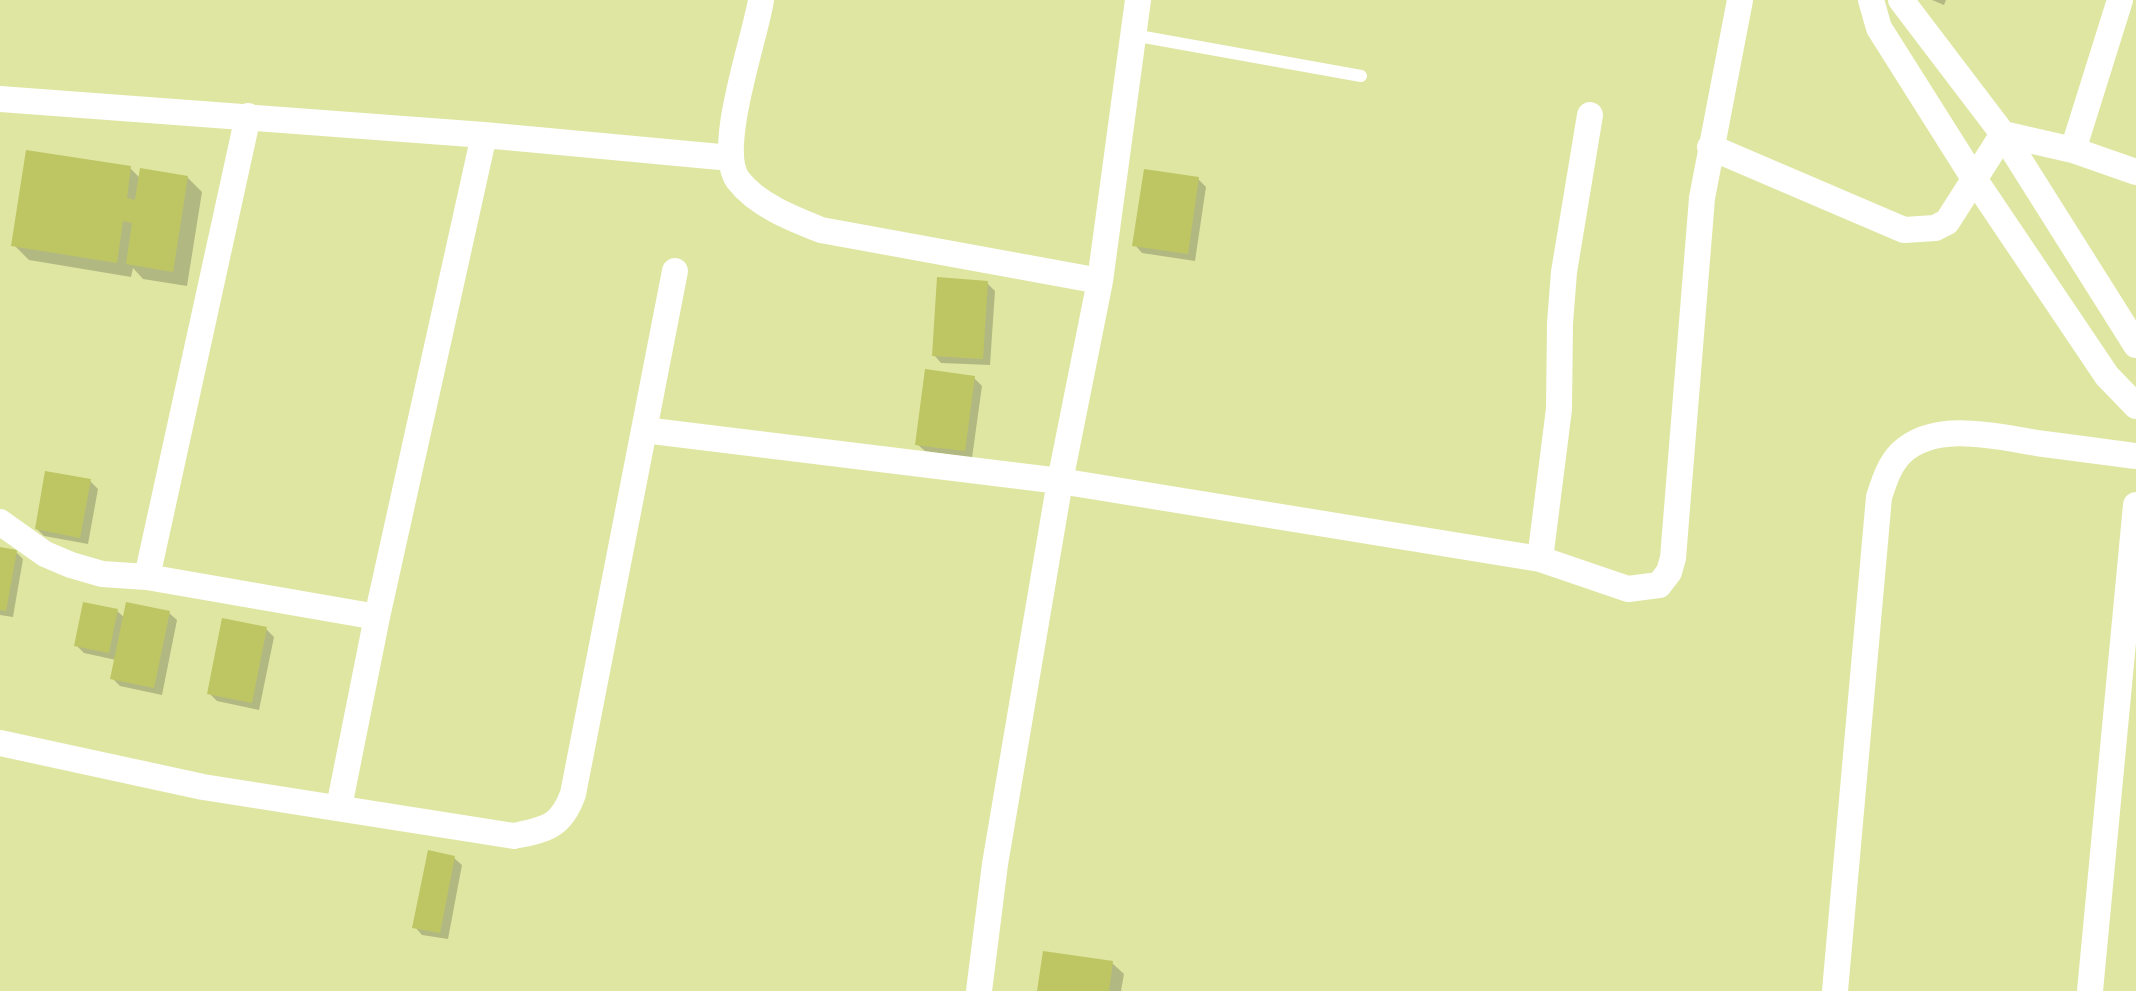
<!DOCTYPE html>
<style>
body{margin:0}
canvas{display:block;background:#dfe6a1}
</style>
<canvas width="2136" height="991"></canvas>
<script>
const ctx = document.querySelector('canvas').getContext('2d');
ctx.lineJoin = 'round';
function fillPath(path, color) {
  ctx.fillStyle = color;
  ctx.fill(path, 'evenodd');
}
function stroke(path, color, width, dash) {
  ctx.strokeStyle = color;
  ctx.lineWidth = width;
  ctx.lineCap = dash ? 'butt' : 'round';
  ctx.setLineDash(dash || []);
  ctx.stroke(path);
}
const shadow = new Path2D(`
 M1932,0H1946L1944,5Z
 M130,168L141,179L187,177L202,192L187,286L143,279L133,268L131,277L29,260L14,245Z
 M1198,179L1206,187L1195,261L1142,253L1135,245Z
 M987,283L995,291L990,365L941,363L934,355Z
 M974,378L982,386L972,458L925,451L917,444Z
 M90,481L98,489L88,544L44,536L37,529Z
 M0,549L16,552L23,559L13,617L0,615Z
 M117,611L125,618L169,613L177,620L162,695L120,686L113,679L116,660L84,653L76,645Z
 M266,629L274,637L259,710L217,701L209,693Z
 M454,858L462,865L448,939L422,935L415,927Z
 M1112,963L1124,974L1121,991H1039Z`);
const building = new Path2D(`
 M26,150L131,166L127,198L135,200L140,168L188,176L173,272L126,264L132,223L123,221L117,263L11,246Z
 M1144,169L1199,177L1188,254L1132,246Z
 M937,277L988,281L983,359L932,356Z
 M925,369L975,376L965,451L915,445Z
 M45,471L91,479L80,538L35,529Z
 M0,547L17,550L6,611L0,610Z
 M83,602L118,609L109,653L74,646Z
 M126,602L170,611L154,688L110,679Z
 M222,618L267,627L252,703L207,694Z
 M428,850L455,856L440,933L412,928Z
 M1043,951L1113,961L1109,991H1037Z`);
const service = new Path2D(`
 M1133,35L1361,76`);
const minor = new Path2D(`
 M761,0C755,39 715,149 738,180C757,205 793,219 821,230L1100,281
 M1871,0L1879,28L1975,180L2107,376L2136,406
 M1901,0L2003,134L2136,345
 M0,99L484,135L731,158
 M1710,147L1904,230L1935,228L1947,222L2003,134L2073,150L2136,172
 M2073,150L2120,0
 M644,430L1060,481L1540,559L1628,589L1659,585L1669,572L1673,558L1702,198L1740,0
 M0,522L45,554L71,565L102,574L147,577L377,617
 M1540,559L1559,409L1560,323L1564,272L1590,115
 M147,577L248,116
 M0,743L203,787L514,836C547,829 561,827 573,794L675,271
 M339,807L377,617L484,135
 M979,991L995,864L1060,481L1100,281L1138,0
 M1835,991L1879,497C1884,482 1889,465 1901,453C1937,419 2001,438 2044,444C2075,448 2105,452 2136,456
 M2090,991L2136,505`);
fillPath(shadow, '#0003');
fillPath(building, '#bec663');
stroke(service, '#fff', 12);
stroke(minor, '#fff', 26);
</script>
